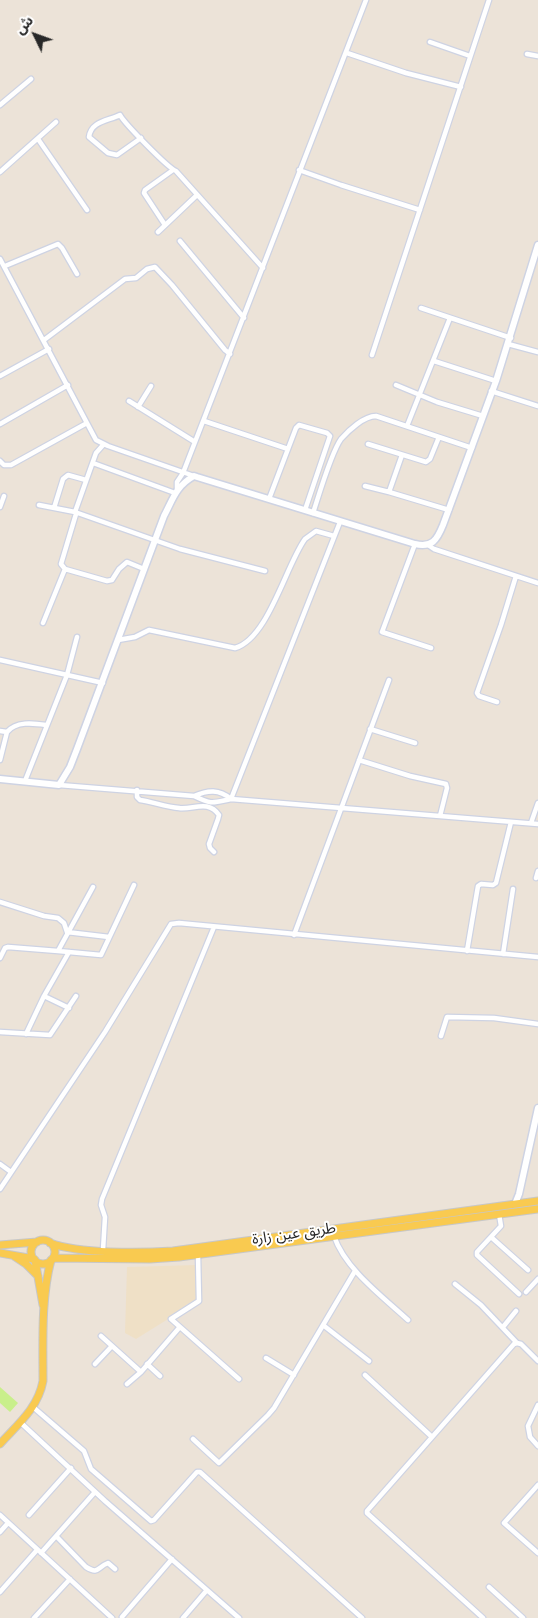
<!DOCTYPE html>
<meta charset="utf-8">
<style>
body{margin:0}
#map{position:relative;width:538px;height:1618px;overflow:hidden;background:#ece3d8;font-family:Helvetica,"Noto Sans Arabic",sans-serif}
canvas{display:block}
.north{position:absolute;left:10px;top:10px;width:50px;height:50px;-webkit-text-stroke:4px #fff;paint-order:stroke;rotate:312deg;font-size:14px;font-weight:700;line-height:20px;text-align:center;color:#282828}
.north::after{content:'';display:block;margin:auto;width:18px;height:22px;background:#282828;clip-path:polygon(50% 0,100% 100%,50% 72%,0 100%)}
</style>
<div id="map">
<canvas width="538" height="1618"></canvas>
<div class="north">ش</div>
</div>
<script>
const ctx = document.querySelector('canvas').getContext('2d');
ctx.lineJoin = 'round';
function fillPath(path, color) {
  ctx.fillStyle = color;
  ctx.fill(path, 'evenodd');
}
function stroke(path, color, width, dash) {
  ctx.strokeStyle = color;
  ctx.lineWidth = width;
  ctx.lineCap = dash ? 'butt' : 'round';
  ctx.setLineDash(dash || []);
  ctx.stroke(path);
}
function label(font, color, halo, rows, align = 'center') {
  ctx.font = font + ' Helvetica,"Noto Sans Arabic",sans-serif';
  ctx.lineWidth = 4;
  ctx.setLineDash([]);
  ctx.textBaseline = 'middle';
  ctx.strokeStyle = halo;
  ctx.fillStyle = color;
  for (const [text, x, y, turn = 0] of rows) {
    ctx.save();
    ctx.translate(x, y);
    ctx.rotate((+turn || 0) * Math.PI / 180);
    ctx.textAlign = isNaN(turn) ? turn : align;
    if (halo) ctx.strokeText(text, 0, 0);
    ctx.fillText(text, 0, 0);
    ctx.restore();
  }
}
const education = new Path2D(`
 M197,1265V1301L136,1339L125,1333L127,1267Z`);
const pitch = new Path2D(`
 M0,1387L18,1403L10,1412L0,1403Z`);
const street = new Path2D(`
 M430,42L470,56
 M347,53L406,73L461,87
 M527,54L538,56
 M0,105L31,79
 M141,138L117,155L108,153L89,137C91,121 108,121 120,115C125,124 168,168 176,171L263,268
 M38,139L87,210
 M299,170L341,185L420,210
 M0,172L56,122
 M165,225L144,193L145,190L173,170
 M158,232L197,195
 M180,241L244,318
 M0,259L96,440L108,446L194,476
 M5,266L58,244L62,248L77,274
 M421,308L511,338
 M44,340L125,279L136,278L147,269L155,267L172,285L225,350L230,354
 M508,344L538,352
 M372,355L489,0
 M434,361L496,381
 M0,376L49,349
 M396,385L437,402L483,416
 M491,391L538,406
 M129,401L195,442
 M138,407L151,386
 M204,421L288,449L269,499
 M0,424L68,385
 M407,426L450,318
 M368,444L426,462L430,459L439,437
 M288,449L296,428L299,425L327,433L330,436L305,510
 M0,461L4,465H11L87,423
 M93,463L175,493
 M365,486L389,492L449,510
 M177,490V482L183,473L366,0
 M389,492L402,455
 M39,505L75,512L180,549L265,571
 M0,507L4,496
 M54,508L63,479L68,475L86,480
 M75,512L96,453L104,444
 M313,513C319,495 331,453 341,439C349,430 364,416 376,416L472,448
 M76,514L61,564L65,569L107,581L112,580L119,569L127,562L144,569
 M415,544L382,632L431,648
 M428,545L434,549L538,583
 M43,623L65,569
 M118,640L135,637L149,630L235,648C268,639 286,565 305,539L316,531L334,536
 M0,660L103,683
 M497,702L479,696L477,693L501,625L516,576
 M370,729L415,743
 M0,731L7,732L0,760
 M7,732C16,721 33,723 46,725
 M359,760L410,776L446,784L447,788L440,816
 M25,781L67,675L77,637
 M59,785L194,796C213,805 212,803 231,799L538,824
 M137,790V797L140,800C153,802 166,807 179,808C193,810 208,799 219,815L218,819L209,844L210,848L214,852
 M194,796C208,790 219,789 231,799
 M231,799L340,522
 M531,823L538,803
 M536,878L538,871
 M0,902L44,916L58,918L64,923L67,932
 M67,932L109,937
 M294,935L389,680
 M58,951L101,955L134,885
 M467,951L478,886L481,884L493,885L496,883L511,822
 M503,954L513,889
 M0,958L5,948L8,947L58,951L93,887
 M44,996L69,1008
 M0,1032L50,1035L76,996
 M26,1034L44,996L69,952
 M441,1036L447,1017L494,1018L538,1024
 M0,1164L11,1172
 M0,1189L105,1032L171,924L179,923L538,957
 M499,1214L501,1226L477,1252V1255L519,1294
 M334,1236C345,1269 383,1297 408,1320
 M491,1237L528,1270
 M103,1250L105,1217L101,1205L102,1199L214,927
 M198,1255L199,1301L171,1319L239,1379
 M455,1284L481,1305L517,1343L521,1344L538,1361
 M526,1292L538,1279
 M323,1325L369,1361
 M503,1327L516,1311
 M101,1336L141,1372
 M266,1358L294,1375
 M95,1364L112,1346
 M147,1364L160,1376
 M365,1375L432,1437
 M127,1384L141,1372L179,1328
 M538,1405L528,1426L530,1437L538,1446
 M33,1407L84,1451L91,1469L151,1521L154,1520L197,1472H200L362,1618
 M20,1422L105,1501L239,1618
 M193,1439L219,1463L268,1415L274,1408L355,1271
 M538,1485L504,1523L538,1553
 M0,1515L112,1618
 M29,1515L71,1468
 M0,1532L8,1523
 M57,1537L86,1567C99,1575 97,1567 108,1563L115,1569
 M41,1553L95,1492
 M489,1587L523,1618
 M0,1592L37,1550
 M122,1617L172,1559
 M34,1618L70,1579
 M183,1618L207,1590
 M483,1618L367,1513V1511L514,1344L517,1343`);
const secondary = new Path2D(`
 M0,779L59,785L70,767L77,749L164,516C173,499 176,486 194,476L197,477L415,544C432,548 437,540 443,525L496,381L538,245
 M515,1204L519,1194L538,1108`);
const primary = new Path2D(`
 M31 1252a12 12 0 1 1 24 0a12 12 0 1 1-24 0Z
 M50,1243C80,1254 140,1253 173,1251L538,1201
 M0,1245L37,1242
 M0,1253L34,1259
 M14,1256L26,1264L38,1276
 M53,1258L150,1259L179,1257L538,1209
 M35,1260L43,1305
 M0,1444C18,1424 38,1408 43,1381C43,1341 41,1298 51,1260`);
const streetNames = [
 ["طريق عين زارة",294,1234,-8]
];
fillPath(education, '#efe0c6');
fillPath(pitch, '#c9ef8b');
stroke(street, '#ced3e3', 7);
stroke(secondary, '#ced3e3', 9);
stroke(primary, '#c7c7c7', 9);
stroke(street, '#fff', 4.5);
stroke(secondary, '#fff', 6);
stroke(primary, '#f9ca50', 7);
label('15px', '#282828', '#fff', streetNames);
</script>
